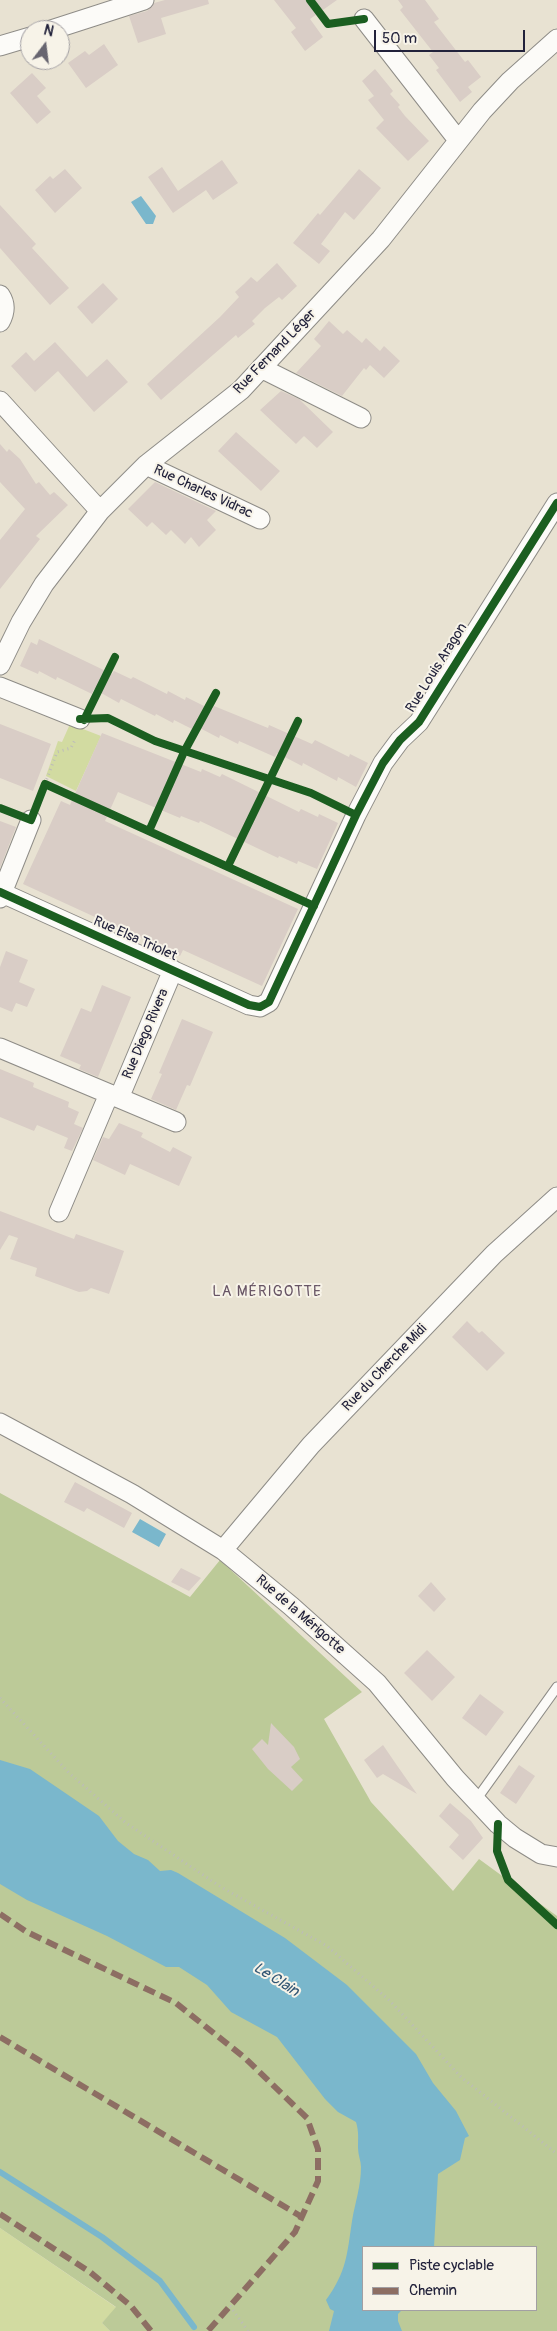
<!DOCTYPE html>
<meta charset="utf-8">
<style>
body{margin:0}
#map{position:relative;width:557px;height:2331px;overflow:hidden;background:#e8e2d2;font-family:Pangolin,sans-serif}
canvas{display:block}
.legend{position:absolute;left:362px;top:2246px;width:175px;height:65px;box-sizing:border-box;background:#f7f3e8;border:1px solid #a29fa3;margin:0;padding:6px 9px;list-style:none;font-size:15px;color:#22223b}
.legend li{display:flex;align-items:center;gap:10px;height:25px}
.legend b{width:25px;border:1px solid #a29fa3}
.north{position:absolute;left:20px;top:20px;width:50px;height:50px;box-sizing:border-box;background:#f7f3e8;border:1px solid #a29fa3;border-radius:50%;rotate:15deg;font-size:14px;font-weight:700;line-height:20px;text-align:center;color:#22223b}
.north::after{content:'';display:block;margin:auto;width:18px;height:22px;background:#676570;clip-path:polygon(50% 0,100% 100%,50% 72%,0 100%)}
.scale{position:absolute;left:374px;top:30px;width:151px;height:22px;box-sizing:border-box;border:2px solid #22223b;border-top:0;padding-left:6px;font-size:15px;line-height:18px;white-space:nowrap;color:#22223b;-webkit-text-stroke:4px #f7f3e8;paint-order:stroke}
</style>
<div id="map">
<canvas width="557" height="2331"></canvas>
<ul class="legend">
<li><b style="height:6px;background:#1b5e20"></b>Piste cyclable</li>
<li><b style="height:6px;background:#8d6e63"></b>Chemin</li>
</ul>
<div class="north">N</div>
<div class="scale">50 m</div>
</div>
<script>
const ctx = document.querySelector('canvas').getContext('2d');
ctx.lineJoin = 'round';
function fillPath(path, color) {
  ctx.fillStyle = color;
  ctx.fill(path, 'evenodd');
}
function stroke(path, color, width, dash) {
  ctx.strokeStyle = color;
  ctx.lineWidth = width;
  ctx.lineCap = dash ? 'butt' : 'round';
  ctx.setLineDash(dash || []);
  ctx.stroke(path);
}
function label(font, color, halo, rows, align = 'center') {
  ctx.font = font + ' Pangolin,sans-serif';
  ctx.lineWidth = 4;
  ctx.setLineDash([]);
  ctx.textBaseline = 'middle';
  ctx.strokeStyle = halo;
  ctx.fillStyle = color;
  for (const [text, x, y, turn = 0] of rows) {
    ctx.save();
    ctx.translate(x, y);
    ctx.rotate((+turn || 0) * Math.PI / 180);
    ctx.textAlign = isNaN(turn) ? turn : align;
    if (halo) ctx.strokeText(text, 0, 0);
    ctx.fillText(text, 0, 0);
    ctx.restore();
  }
}
const green = new Path2D(`
 M70,724L101,736L76,791L46,776L58,741L62,742Z
 M0,2228L117,2308L102,2323L110,2331H0Z`);
const forest = new Path2D(`
 M0,1493L190,1597L220,1560L362,1692L324,1719L371,1802L453,1891L479,1859L557,1916V2331H110L102,2323L116,2307L0,2228ZM363,2247H536V2310H363Z`);
const water = new Path2D(`
 M141,196L156,216L153,224H146L131,202Z
 M140,1519L166,1534L159,1547L132,1532Z
 M0,1760L30,1769L99,1816L118,1841L134,1854L148,1860L160,1871L171,1870L178,1873L285,1938L347,1985L416,2054L433,2083L456,2111L469,2136L465,2138L460,2160L438,2174L434,2247H363V2310H402L398,2314V2321L402,2331H329L334,2311L330,2309L326,2300C347,2271 347,2254 352,2221C355,2203 361,2186 361,2167C361,2161 358,2155 358,2148C358,2138 359,2132 356,2122L338,2112L325,2099L277,2037L231,2012L207,1985L179,1967H166L107,1936L27,1900L0,1884Z`);
const stream = new Path2D(`
 M0,2172L102,2237L160,2281L194,2327`);
const building = new Path2D(`
 M165,0H208L209,4L161,18L166,34L138,43L129,16L147,11L154,3Z
 M274,0H337L310,19L323,37L305,51L291,32L296,28Z
 M398,0H425L439,19L434,22L465,62L468,60L481,77L468,87L472,92L460,102L436,70L439,68L429,55L433,52L400,10L403,7Z
 M104,44L118,65L86,88L68,63L85,51L89,55Z
 M375,69L393,91L390,94L400,105L398,107L405,116L429,141L408,161L376,128L384,120L368,100L374,96L362,81Z
 M32,73L46,88L37,96L51,112L37,124L10,93Z
 M222,160L238,183L213,200L206,190L173,213L148,177L162,167L178,191Z
 M65,169L82,188L55,213L35,190L50,176L53,179Z
 M359,169L381,188L354,220L345,212L321,244L330,251L319,264L293,243L318,213L320,215Z
 M0,205L36,244L32,248L69,288L50,305L0,248Z
 M277,263L297,286L282,300L279,297L265,308L252,321L255,324L238,338L236,335L161,400L147,384L220,317L239,297L235,292L244,284L251,277L257,282Z
 M103,283L118,299L92,324L77,307Z
 M329,321L343,334L347,330L362,343L366,338L380,351L384,346L400,361L384,378L370,365L366,370L364,368L342,396L296,373L321,346L314,339Z
 M55,342L87,377L107,359L128,382L94,412L58,371L35,392L11,366L26,352L34,361Z
 M281,391L299,399L333,432L317,448L304,436L296,444L260,410Z
 M236,432L280,471L261,491L218,451Z
 M0,444L7,452L9,449L20,459L36,484L39,482L50,495L54,492L68,505L36,536L40,539L0,589V540L25,509L0,482Z
 M155,482L216,511L207,520L216,530L199,547L191,537L185,544L171,530L166,535L152,522L147,527L128,509Z
 M39,639L112,674L114,671L131,679L133,677L167,694L168,691L185,700L186,697L212,710L214,706L268,728L269,725L312,744L315,740L349,757L350,754L368,763L356,787L338,777L337,781L303,763L302,766L277,753L275,757L239,741L238,744L220,735L219,738L194,725L192,729L174,720L173,723L156,714L155,716L121,699L119,703L94,689L92,694L57,677L56,680L39,671L38,674L20,666L31,642L37,645Z
 M0,724L51,744L33,791L0,778Z
 M102,733L201,772L202,769L220,777L222,774L299,812L301,809L318,817L319,814L338,823L317,869L298,861L297,864L279,856L278,858L200,821L199,823L181,816L180,818L118,792L105,821L298,909L262,986L183,950L180,956L23,884L61,801L70,805Z
 M0,821L16,827L0,868Z
 M6,951L28,960L19,982L35,989L27,1007L16,1003L12,1012L0,1007V967Z
 M102,985L131,997L98,1077L79,1069L81,1065L60,1056L81,1008L91,1012Z
 M182,1019L213,1032L190,1086L187,1085L176,1110L151,1099L162,1074L159,1073Z
 M0,1069L34,1083L33,1087L69,1102L68,1107L79,1112L74,1124L83,1128L72,1151L64,1148L68,1138L37,1125L34,1131L0,1117Z
 M119,1123L143,1133L141,1137L170,1152L173,1147L192,1157L179,1186L130,1164L125,1175L93,1160L103,1137L109,1139Z
 M0,1211L74,1239L76,1234L124,1251L109,1294L91,1288L87,1291L79,1292L35,1276L37,1268L10,1259L18,1238L9,1235L0,1250Z
 M467,1321L479,1333L482,1331L505,1353L487,1371L452,1337Z
 M75,1482L132,1513L124,1528L87,1508L84,1512L64,1502Z
 M181,1568L201,1578L189,1591L171,1582Z
 M431,1582L446,1599L434,1612L418,1596Z
 M427,1650L455,1677L432,1701L404,1673Z
 M480,1694L504,1712L486,1736L462,1718Z
 M271,1723L294,1747L300,1759L291,1767L303,1780L292,1791L268,1769L252,1749L262,1739L268,1745Z
 M383,1745L396,1764L417,1794L383,1774L377,1778L364,1760Z
 M519,1765L535,1776L516,1804L500,1793Z
 M450,1803L471,1821L483,1838L463,1860L449,1847L459,1835L439,1816Z`);
const path = new Path2D(`
 M45,784L57,752L71,748L76,738
 M0,1698L69,1773L126,1823L221,1887L327,1946L390,2001L461,2077L557,2154
 M230,2306L248,2331`);
const service = new Path2D(`
 M476,1800L557,1687`);
const minor = new Path2D(`
 M364,19L458,140
 M51,30L144,0
 M0,46L30,37
 M0,295C6,304 5,313 0,322
 M261,368L361,418
 M0,401L100,511
 M146,465L260,519
 M0,665L21,622L44,584L100,511L146,465L241,390L381,239L482,111L510,81L557,39
 M0,687L80,719
 M0,892L249,1005L260,1007L269,1002L356,815L383,763L400,740L419,722L557,503
 M0,898L31,820
 M0,1048L119,1098L173,970
 M119,1098L176,1122
 M59,1212L109,1094
 M0,1423L132,1494L223,1550L291,1606L377,1683L455,1778L498,1824L515,1838L541,1854L557,1857
 M223,1550L311,1445L494,1254L557,1197`);
const quiet = new Path2D(`
 M0,1914L27,1932L176,2003L245,2058L307,2118L318,2149V2181L295,2232L208,2331
 M0,2037L302,2217
 M0,2214L90,2272L131,2306L151,2331`);
const cycleway = new Path2D(`
 M310,0L328,24L364,19
 M80,719L108,718L155,741L311,793L356,815
 M84,720L115,657
 M0,808L31,820L45,784L314,906
 M149,831L184,752L216,693
 M228,866L298,721
 M0,892L249,1005L260,1007L269,1002L356,815L383,763L400,740L419,722L557,503
 M498,1824L497,1851L508,1880L557,1925`);
const streetNames = [
 ["Rue Fernand Léger",275,352,-46],
 ["Rue Charles Vidrac",203,492,25],
 ["Rue Louis Aragon",437,668,-58],
 ["Rue Elsa Triolet",135,939,24],
 ["Rue Diego Rivera",146,1034,-67],
 ["Rue du Cherche Midi",385,1368,-46],
 ["Rue de la Mérigotte",300,1615,41]
];
const neighbourhoodNames = [
 ["LA MÉRIGOTTE",267,1292]
];
const waterNames = [
 ["Le Clain",276,1980,32]
];
fillPath(green, '#d2dba1');
fillPath(forest, '#bcca98');
fillPath(water, '#7ab7cc');
stroke(stream, '#7ab7cc', 6);
fillPath(building, '#d9cdc6');
stroke(service, '#8e8c87', 11);
stroke(minor, '#8e8c87', 21);
stroke(path, '#bdbbbb', 3, [1, 4]);
stroke(service, '#fcfbf8', 9);
stroke(minor, '#fcfbf8', 19);
stroke(quiet, '#8d6e63', 6, [12, 6]);
stroke(cycleway, '#1b5e20', 8);
label('14px', '#22223b', '#f7f3e8', streetNames);
ctx.letterSpacing = '1px';
label('15px', '#675464', '#f7f3e8', neighbourhoodNames);
ctx.letterSpacing = '0px';
label('italic 15px', '#325674', '#f7f3e8', waterNames);
</script>
